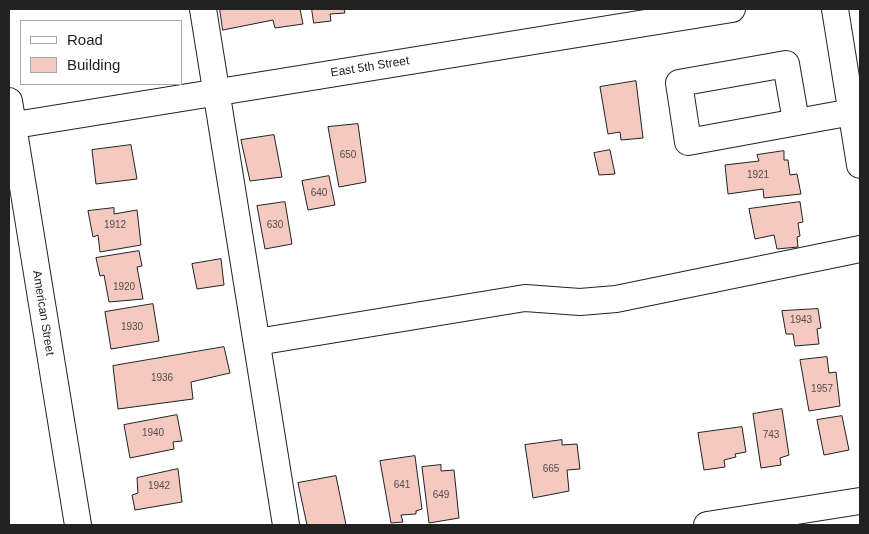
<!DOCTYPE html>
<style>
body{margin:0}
#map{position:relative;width:869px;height:534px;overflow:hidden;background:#fff;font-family:Arial,sans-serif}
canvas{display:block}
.frame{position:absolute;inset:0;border:10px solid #222;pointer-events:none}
.legend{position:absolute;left:20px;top:20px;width:162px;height:65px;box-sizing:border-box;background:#fff;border:1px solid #a7a7a7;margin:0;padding:6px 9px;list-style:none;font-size:15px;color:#222}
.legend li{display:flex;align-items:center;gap:10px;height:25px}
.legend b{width:25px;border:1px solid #a7a7a7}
</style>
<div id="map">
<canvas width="869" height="534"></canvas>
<div class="frame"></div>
<ul class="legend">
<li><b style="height:6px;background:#fff"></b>Road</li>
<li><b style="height:14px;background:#f3c9c0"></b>Building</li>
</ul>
</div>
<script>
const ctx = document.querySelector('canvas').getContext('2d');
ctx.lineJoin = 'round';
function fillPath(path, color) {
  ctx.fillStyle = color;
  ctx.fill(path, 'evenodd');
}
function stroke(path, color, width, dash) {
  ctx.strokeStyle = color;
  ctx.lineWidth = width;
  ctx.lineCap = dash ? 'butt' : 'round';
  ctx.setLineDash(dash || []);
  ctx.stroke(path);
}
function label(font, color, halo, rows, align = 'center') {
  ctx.font = font + ' Arial,sans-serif';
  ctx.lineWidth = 4;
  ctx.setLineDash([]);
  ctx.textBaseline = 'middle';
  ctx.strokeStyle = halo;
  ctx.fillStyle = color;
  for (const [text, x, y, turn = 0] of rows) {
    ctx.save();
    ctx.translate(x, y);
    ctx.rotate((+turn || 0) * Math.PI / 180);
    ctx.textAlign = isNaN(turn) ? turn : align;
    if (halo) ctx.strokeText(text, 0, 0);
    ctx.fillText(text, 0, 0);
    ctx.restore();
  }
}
const building = new Path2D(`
 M220,9H300L303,24L275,28L273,20L223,30Z
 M312,9H344L345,13L330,14L331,21L314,23Z
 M636,81L643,138L621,140L620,132L608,134L600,87Z
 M358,124L366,182L339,187L328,127Z
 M274,135L282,177L250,181L241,140Z
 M131,145L137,179L96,184L92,150Z
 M610,150L615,174L599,175L594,153Z
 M784,151V160H788L790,175L797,174L801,194L764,198L763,189L728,194L725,165L759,161L757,155Z
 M329,176L335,205L308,210L302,181Z
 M285,202L292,244L265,249L257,206Z
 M800,202L803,222L798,223L800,236L797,237L798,247L777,249L774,235L755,239L749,209Z
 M114,208V214L137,210L141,245L100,252L98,235L93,237L88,211Z
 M139,251L142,266L137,267L143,299L109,302L104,275L100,276L96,258Z
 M221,259L224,285L197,289L192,264Z
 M153,304L159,341L111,349L105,312Z
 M818,309L821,328L817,329L819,344L795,346L793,334H786L782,311Z
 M224,347L230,373L191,382L193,399L118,409L113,366Z
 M827,357L829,373L836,372L840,406L809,411L800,360Z
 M782,409L789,455L780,458L781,465L761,468L753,414Z
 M177,415L182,441L173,442L174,449L130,458L124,425Z
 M842,416L849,450L824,455L817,420Z
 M742,427L746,452L735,454L736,457L724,460L725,467L704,470L698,433Z
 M562,440V445L577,444L580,469L567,470L569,491L533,498L525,445Z
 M415,456L422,509L416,511V514L401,515L403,522L391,523L380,461Z
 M441,465V471L454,470L459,518L429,523L422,467Z
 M178,469L182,502L135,510L132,495L138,493L137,478Z
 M336,476L346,525H307L298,483Z`);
const minor = new Path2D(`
 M203,9L286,525
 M835,9L860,165
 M9,101L78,525
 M796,121L786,64L679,83L688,142L852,112
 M9,126L732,9
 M257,342L525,298L580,302L616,299L860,249
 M707,525L860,501`);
const numberNames = [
 ["650",348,155],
 ["1921",758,175],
 ["640",319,193],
 ["1912",115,225],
 ["630",275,225],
 ["1920",124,287],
 ["1943",801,320],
 ["1930",132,327],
 ["1936",162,378],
 ["1957",822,389],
 ["1940",153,433],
 ["743",771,435],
 ["665",551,469],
 ["641",402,485],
 ["1942",159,486],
 ["649",441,495]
];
const streetNames = [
 ["East 5th Street",370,67,-9],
 ["American Street",43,313,81]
];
fillPath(building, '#f3c9c0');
stroke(building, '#222', 1);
stroke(minor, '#222', 28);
stroke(minor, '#fff', 26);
label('10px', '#564c4a', null, numberNames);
label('12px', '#222', '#fff', streetNames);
</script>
